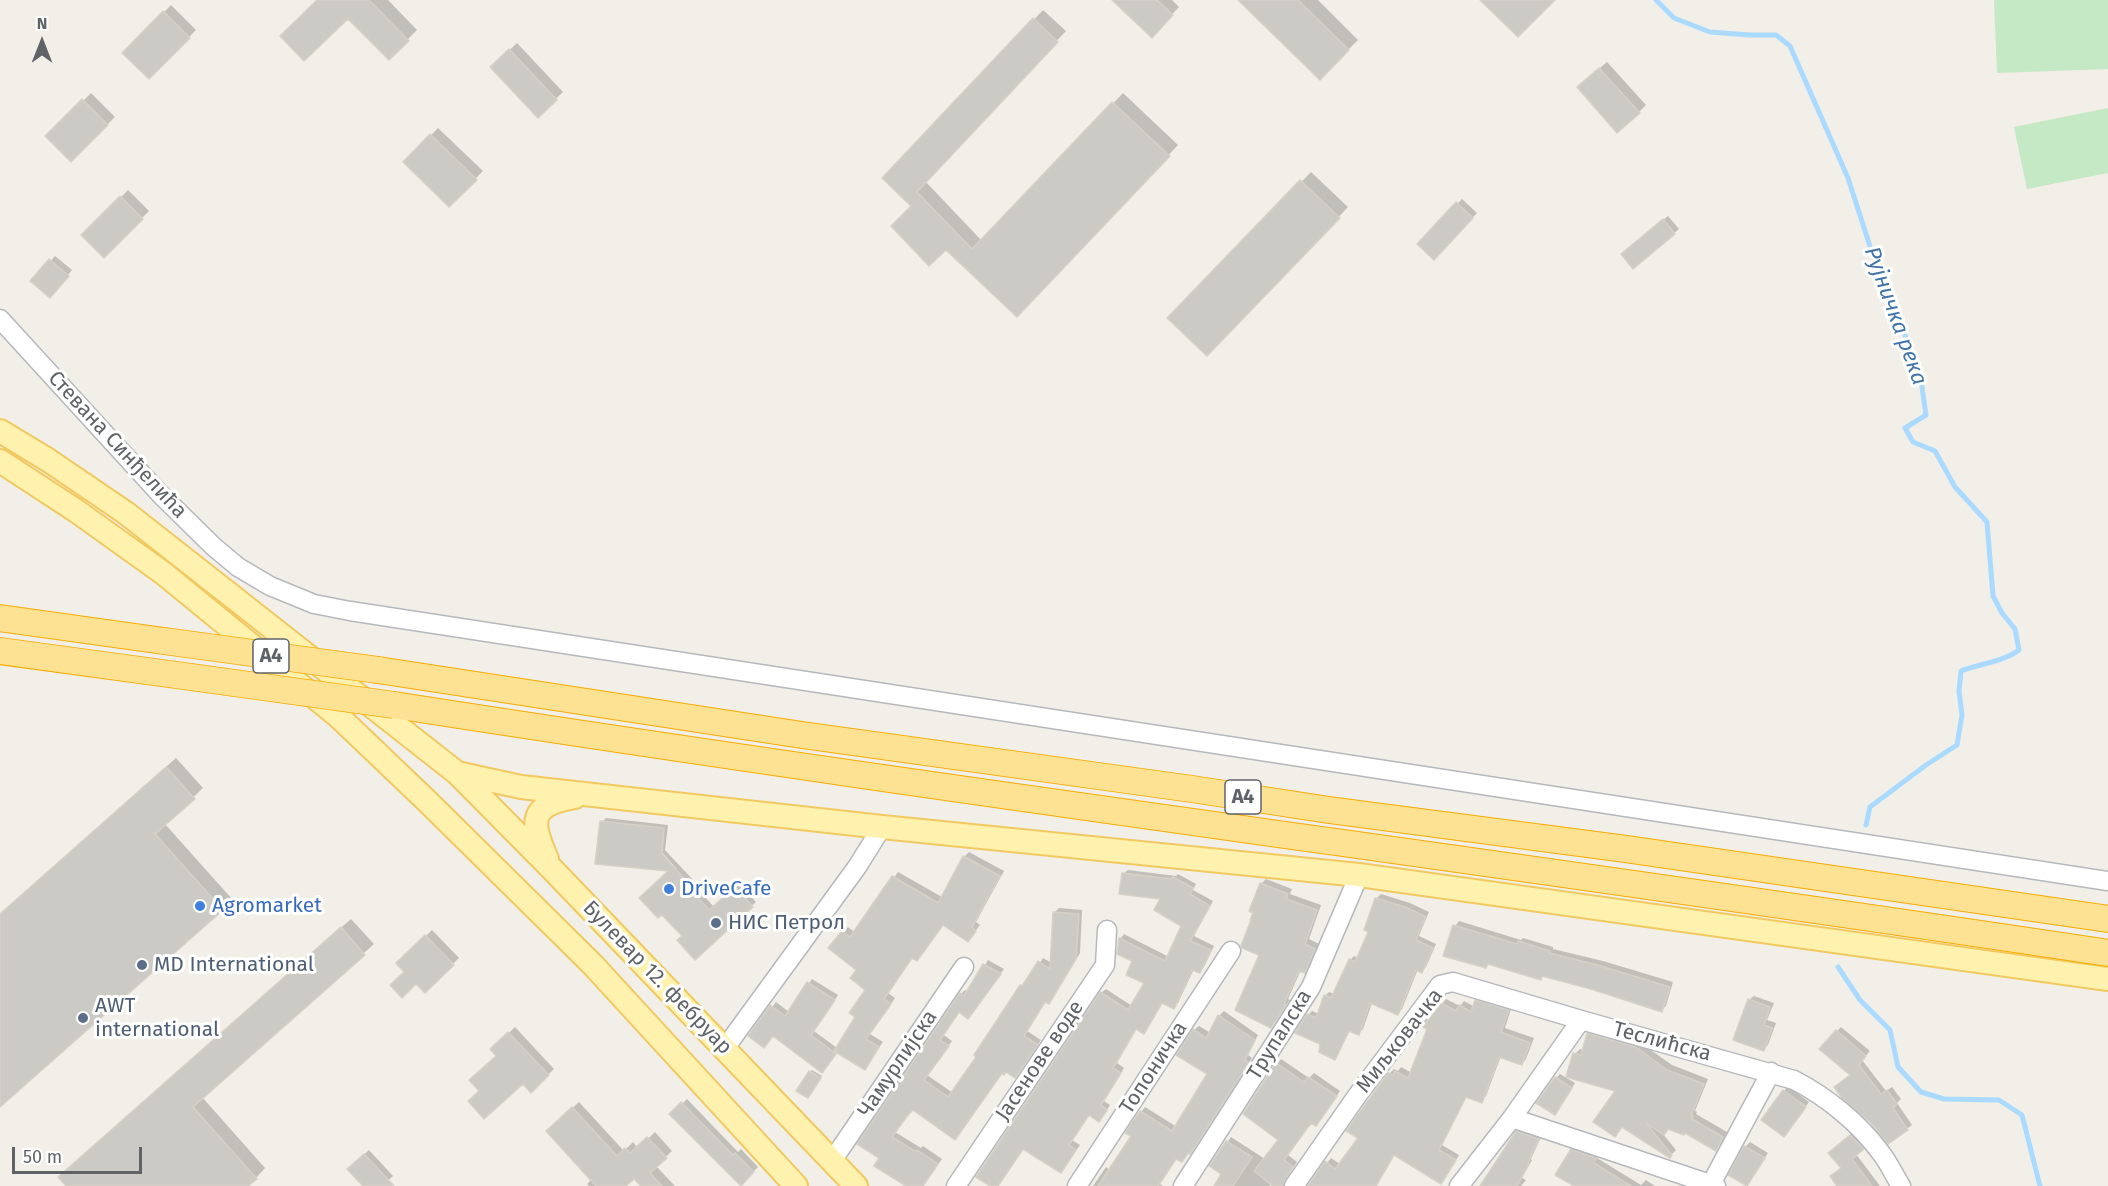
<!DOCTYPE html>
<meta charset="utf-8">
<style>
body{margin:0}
#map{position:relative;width:2108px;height:1186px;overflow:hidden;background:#f1efe8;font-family:"Fira Sans",sans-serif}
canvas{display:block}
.north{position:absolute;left:12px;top:12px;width:60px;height:60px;-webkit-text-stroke:4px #fff;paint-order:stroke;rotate:0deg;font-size:16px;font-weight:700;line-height:24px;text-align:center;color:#5f6368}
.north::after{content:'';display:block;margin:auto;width:21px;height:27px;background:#5f6368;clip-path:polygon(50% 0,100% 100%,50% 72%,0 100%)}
.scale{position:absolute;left:12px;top:1147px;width:130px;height:27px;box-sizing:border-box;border:3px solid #5f6368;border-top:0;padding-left:8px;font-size:18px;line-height:21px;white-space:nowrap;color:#5f6368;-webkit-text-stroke:4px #fff;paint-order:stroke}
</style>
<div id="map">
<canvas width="2108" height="1186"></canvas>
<div class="north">N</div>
<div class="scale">50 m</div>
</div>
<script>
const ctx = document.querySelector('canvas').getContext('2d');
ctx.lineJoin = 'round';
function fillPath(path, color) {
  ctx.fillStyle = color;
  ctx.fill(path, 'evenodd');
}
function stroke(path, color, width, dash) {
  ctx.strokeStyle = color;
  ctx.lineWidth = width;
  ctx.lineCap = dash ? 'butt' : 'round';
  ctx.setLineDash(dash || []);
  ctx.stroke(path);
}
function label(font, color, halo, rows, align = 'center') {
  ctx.font = font + ' "Fira Sans",sans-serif';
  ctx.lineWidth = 6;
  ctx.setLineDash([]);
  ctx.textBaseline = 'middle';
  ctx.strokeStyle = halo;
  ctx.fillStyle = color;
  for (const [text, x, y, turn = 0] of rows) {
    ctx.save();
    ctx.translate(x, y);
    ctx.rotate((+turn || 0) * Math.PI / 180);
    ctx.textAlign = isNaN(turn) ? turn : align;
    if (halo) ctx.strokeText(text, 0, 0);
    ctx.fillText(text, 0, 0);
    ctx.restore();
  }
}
const green = new Path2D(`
 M1994,0H2108V69L1997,73Z
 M2108,108V173L2027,189L2014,127Z`);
const shadow = new Path2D(`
 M319,0H388L417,30L389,58L348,17Z
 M1114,0H1172L1179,7L1152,36Z
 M1241,0H1318L1358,40L1320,78Z
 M171,5L196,30L149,77L124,53Z
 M1043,10L1066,31L925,181L982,241L1123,93L1178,145L1026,305L884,178Z
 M517,43L563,92L538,116L492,67Z
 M1607,62L1646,105L1639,112L1586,80Z
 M91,93L115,117L71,160L48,136Z
 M438,128L483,171L449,205L405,162Z
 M1311,172L1348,207L1207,354L1170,318Z
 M128,190L149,211L104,256L84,235Z
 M1462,199L1477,213L1434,258L1419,244Z
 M1668,216L1679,229L1633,267L1627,249Z
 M55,256L72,270L55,291L33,281Z
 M176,758L203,788L165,824L232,899L0,1105V914Z
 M606,818L668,825L665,850L695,882L693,884L714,907L740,884L756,902L696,958L684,936L671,870L602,822ZM658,848L676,868H672L655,850Z
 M969,852L1004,871L976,922L980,925L968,941L943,924L922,954L917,959L913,957L888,993L895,998L870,1034L883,1042L864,1068L837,1052L826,1067L773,1034L750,1036L776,1002L789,1012L812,979L838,995L814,1031L837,1048L857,1017L867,989L858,970L830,948L848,927L856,933L898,872L942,897L964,857Z
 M1128,870L1176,876L1178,874L1196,884L1193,890L1213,901L1194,936L1214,946L1204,967L1199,972L1194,969L1178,1003L1174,1007L1163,1002L1144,1032L1137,1028L1117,1063L1124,1068L1104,1101L1110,1105L1103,1116L1090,1114L1072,1140L1080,1145L1065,1167L1061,1171L1023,1147L1000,1184L992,1186L1101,993L1106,989L1132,1006L1146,983L1134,961L1119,953L1120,939L1124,934L1169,957L1183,925L1163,898L1123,874Z
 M1266,879L1292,889L1290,894L1321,905L1309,939L1319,944L1309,966L1304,971L1301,970L1288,999L1290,1000L1271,1026L1261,954L1253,919L1261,884Z
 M1381,894L1410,903L1429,912L1419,936L1436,944L1426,967L1421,971L1418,969L1402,1009L1398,1013L1372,1003L1363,1029L1359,1033L1350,1030L1338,1054L1334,1058L1321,1043L1308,1015L1312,1011L1319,1014L1325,996L1329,992L1335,994L1350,960L1354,956L1358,958L1370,931L1365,930L1377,898Z
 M1059,908L1082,910L1080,953L1053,998L1049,1002L1046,1000L1027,1031L1041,1040L1020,1071L1015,1076L1007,1070L1002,1071L959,1134L914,1108L895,1132L921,1148L923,1146L942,1159L923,1186H908L876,1166L961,994L965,990L969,992L988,960L1004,969L973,1012L960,1011L944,1035L952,1041L927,1075L953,1093L978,1056L1021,986L1025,981L1027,982L1043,958L1052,963L1054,913Z
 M351,919L374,944L202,1097L265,1168L256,1178L246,1186H68L70,1167Z
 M1459,921L1521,940L1523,938L1553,947V949L1603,961L1673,982L1666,1006L1661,1010L1544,975L1540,979L1490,963L1486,967L1455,926Z
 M432,930L459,958L425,991L398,963Z
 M1754,996L1774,1003L1767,1020L1776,1023L1768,1045L1763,1049L1749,1000Z
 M1481,997L1512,1006L1505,1028L1534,1038L1526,1059L1522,1064L1501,1056L1486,1096L1481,1101L1467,1096L1442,1145L1459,1155L1446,1177L1441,1182L1395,1154L1374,1186H1310L1331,1158L1340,1164L1360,1138L1389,1074L1394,1069L1398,1071L1401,1067L1412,1073L1442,1004L1446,999L1460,1006L1464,1001L1475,1007Z
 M1224,1011L1258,1035L1248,1055L1252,1058L1194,1148L1182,1160L1177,1158L1160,1184L1163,1186H1093L1106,1167L1110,1170L1133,1136L1141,1112L1145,1107L1177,1127L1209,1074L1194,1030L1199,1026L1211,1033L1219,1016Z
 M515,1027L554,1069L531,1091L523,1082L481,1090L498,1055L492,1049Z
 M1841,1027L1870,1051L1862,1060L1886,1091L1892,1087L1901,1099L1897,1103L1912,1125L1889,1142L1851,1075L1837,1031Z
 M1593,1029L1641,1043L1672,1065L1708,1079L1695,1111L1697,1112L1696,1114L1727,1132L1721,1144L1716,1149L1686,1132L1669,1128L1663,1134L1676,1150L1670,1156L1617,1090L1575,1054L1580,1049L1584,1050L1588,1034Z
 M1281,1059L1309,1078L1314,1073L1340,1091L1320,1120L1312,1122L1288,1155L1297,1162L1289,1174L1288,1186H1276L1272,1183L1269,1186H1215L1223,1174L1211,1166L1231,1137L1265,1159L1281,1139L1277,1064Z
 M812,1070L822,1076L809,1095L810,1072Z
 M1560,1074L1575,1083L1559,1109L1556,1078Z
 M1788,1086L1809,1102L1789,1130L1784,1091Z
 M687,1099L738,1152L741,1149L758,1167L741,1183L672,1114Z
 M579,1102L624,1151L633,1142L638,1148L655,1132L672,1151L656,1166L675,1186H643L634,1177L623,1186H589L587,1184L592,1179L554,1125Z
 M1521,1128L1542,1135L1531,1159L1532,1160L1522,1178L1526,1180L1521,1186H1482Z
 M1855,1131L1867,1144L1856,1154L1880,1186H1839L1843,1167L1835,1148Z
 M1750,1142L1768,1153L1747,1185L1730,1175L1745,1147Z
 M1577,1146L1600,1153L1597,1158L1641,1185L1646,1180L1655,1186H1577L1572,1150Z
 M369,1150L393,1176L382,1186H365L349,1169Z`);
const stream = new Path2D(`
 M1656,0L1674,18L1710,32L1749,35H1776L1790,46L1848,178L1876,265L1896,310L1921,380L1926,415L1905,428L1913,442L1935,451L1955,487L1987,522L1993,596L2002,613L2015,629L2019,650C2005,661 1979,664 1961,671L1959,691L1962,715L1957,745L1926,765L1870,807L1866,825
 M1838,967L1860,1000L1890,1030L1898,1067L1921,1092L1944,1099L1999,1100L2022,1115L2040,1186`);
const building = new Path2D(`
 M317,0H369L409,41L389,60L348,19L304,61L280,36Z
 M1112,0H1157L1173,15L1152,38Z
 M1238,0H1298L1349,50L1320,80Z
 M1480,0H1555L1518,37Z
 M163,11L190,38L149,79L122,53Z
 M1033,18L1058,42L917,192L972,249L1112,102L1170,156L1017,317L946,250L929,266L891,226L911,206L882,178Z
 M509,49L557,100L538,118L490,67Z
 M1599,68L1640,113L1617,133L1577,87Z
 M82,99L108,125L71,162L45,136Z
 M430,134L477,180L449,207L403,162Z
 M1300,180L1340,218L1207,356L1167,318Z
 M120,196L143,219L104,258L81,235Z
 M1456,202L1473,218L1434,260L1417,244Z
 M1663,219L1675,234L1633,269L1621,254Z
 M49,259L69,276L50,298L30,281Z
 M166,767L195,799L155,834L223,910L0,1107V914Z
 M600,821L664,828L662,854L692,887L690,889L709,910L735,887L753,907L695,960L677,940L682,936L662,915L658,918L639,898L668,871L595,864Z
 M963,856L1000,876L972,927L976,931L968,942L943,925L917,961L912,958L884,999L891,1004L866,1039L879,1047L865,1070L834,1051L855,1017L849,1013L865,990L850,978L856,970L828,948L842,931L850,937L892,876L938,903Z
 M1122,873L1171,879L1173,877L1193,888L1190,894L1210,906L1190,941L1211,950L1200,973L1192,970L1174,1009L1162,1003L1144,1034L1136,1029L1113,1068L1121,1073L1101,1105L1107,1110L1099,1122L1089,1115L1069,1145L1076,1150L1061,1173L1023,1149L998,1186H990L976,1177L1100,992L1128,1010L1144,983L1126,975L1132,961L1117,954L1119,938L1165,961L1181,926L1154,910L1160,899L1119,894Z
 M1260,883L1288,894L1286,899L1317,910L1305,944L1315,949L1305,973L1299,971L1284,1004L1286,1005L1271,1028L1235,1010L1259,955L1242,948L1241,946L1251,920H1250L1253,913L1249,911Z
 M1375,898L1405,907L1426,917L1416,940L1433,948L1422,973L1416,970L1398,1015L1370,1003L1359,1035L1349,1031L1335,1060L1319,1052L1320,1044L1295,1033L1307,1014L1316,1018L1324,995L1331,998L1349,959L1355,962L1368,932L1364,930Z
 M1053,912L1079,914L1076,959L1049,1004L1045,1002L1024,1036L1038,1045L1015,1078L1006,1072L1004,1075L1002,1073L955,1140L913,1110L908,1115L892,1137L916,1152L917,1150L938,1164L923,1186H906L874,1166L879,1158L857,1144L960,993L964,996L983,964L1001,974L968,1019L959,1012L940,1040L949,1046L924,1080L948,1097L976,1057L974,1055L1020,985L1022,986L1038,961L1050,969Z
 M1453,925L1517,944L1518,941L1550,951L1549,953L1597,965L1670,987L1662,1012L1591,989L1542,976L1541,980L1488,964L1486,968L1443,956Z
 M341,927L365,955L193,1107L257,1179L248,1186H66L58,1177Z
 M425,935L454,965L425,993L416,984L402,998L390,985L404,972L396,963Z
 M807,982L835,1000L811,1035L836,1054L822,1073L773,1036L764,1048L748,1036L770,1005L785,1016Z
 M1748,999L1770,1007L1764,1025L1772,1028L1764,1051L1733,1040Z
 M1475,1000L1509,1010L1501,1032L1530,1043L1522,1065L1499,1057L1482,1103L1466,1097L1439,1150L1456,1160L1441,1184L1394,1155L1376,1186H1308L1325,1161L1335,1169L1358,1138L1346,1131L1388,1073L1393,1075L1395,1071L1408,1078L1427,1029L1423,1027L1441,1003L1456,1011L1459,1005L1471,1012Z
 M1218,1015L1255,1040L1245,1060L1249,1063L1190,1154L1188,1153L1182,1162L1176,1159L1158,1186H1098L1131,1136L1125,1133L1140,1111L1172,1131L1207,1074L1176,1055L1193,1029L1206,1038Z
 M1836,1030L1866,1056L1859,1065L1881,1094L1887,1090L1897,1104L1893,1108L1908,1130L1888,1144L1871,1123L1842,1098L1834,1087L1850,1075L1819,1049Z
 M508,1032L549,1075L531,1093L523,1084L484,1119L468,1101L479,1091L469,1080L496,1056L490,1049Z
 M1587,1033L1636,1047L1667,1070L1704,1084L1691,1116H1693L1692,1119L1723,1137L1716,1151L1685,1133L1684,1135L1668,1129L1664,1135L1646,1123L1672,1155L1670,1158L1622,1127L1615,1137L1593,1122L1615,1091L1566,1077L1573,1053L1581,1055Z
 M1276,1063L1304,1082L1308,1077L1337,1096L1316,1126L1311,1123L1284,1160L1293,1167L1285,1180L1283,1186H1273L1254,1171L1278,1140L1243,1114Z
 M809,1071L821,1078L808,1098L796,1091Z
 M1555,1077L1572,1088L1555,1115L1536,1103Z
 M1783,1090L1806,1107L1784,1137L1761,1120Z
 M681,1102L733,1155L735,1153L754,1172L741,1186L669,1114Z
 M572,1107L617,1156L625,1148L630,1153L647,1137L667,1158L650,1173L662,1186H641L634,1179L626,1186H596L546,1131Z
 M1516,1131L1539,1139L1528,1163L1529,1164L1517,1186H1480Z
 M1850,1135L1864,1149L1852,1159L1872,1186H1837L1830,1176L1841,1168L1828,1153Z
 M1226,1141L1252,1157L1233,1186H1214L1221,1174L1209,1166Z
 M1744,1146L1765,1158L1747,1186L1728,1175Z
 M1571,1149L1596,1158L1594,1163L1631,1186H1574L1555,1175Z
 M364,1154L394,1186H363L347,1169Z`);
const minor = new Path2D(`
 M0,319L161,495L214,547L238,567L270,586L314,604L350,611L2108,881
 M725,1048L857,867L882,827
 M1512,1118L1716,1186
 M832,1161L964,967
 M1711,1184L1771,1072
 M956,1186L1105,965L1107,930
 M1077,1186L1231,951
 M1183,1186L1311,987L1359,875
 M1294,1186L1359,1093L1440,985L1453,982L1581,1020
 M1459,1186L1512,1118L1581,1020L1794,1080C1827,1097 1859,1123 1881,1153C1889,1163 1894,1175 1901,1186`);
const major = new Path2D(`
 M0,431L48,460L126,513L457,773L521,787L882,827L1359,875L2108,979
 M0,461L75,510L163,573L339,717L428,802L593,965L796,1186
 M457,773L552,869L856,1186
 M547,859C530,821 529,805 575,797`);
const highway = new Path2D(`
 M0,618L164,641
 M0,651L191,677
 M378,670L802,735L1192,789L1329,810L1626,849L2108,919
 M394,705C965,794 1537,867 2108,953`);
const highwayBridge = new Path2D(`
 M164,641L378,670
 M191,677L394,705`);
const markers = [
 [669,889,6,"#3f7fe0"],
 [200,906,6,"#3f7fe0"],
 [716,923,6,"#5c6f8a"],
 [142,965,6,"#5c6f8a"],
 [83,1018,6,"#5c6f8a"]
];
const shields = [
 [271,656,36],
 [1243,797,36]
];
const shieldNames = [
 ["A4",271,656],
 ["A4",1243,797]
];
const streetNames = [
 ["Стевана Синђелића",117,445,47],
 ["Булевар 12. фебруар",657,978,46],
 ["Трупалска",1280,1035,-58],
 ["Миљковачка",1400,1041,-52],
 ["Теслићска",1662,1042,15],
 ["Јасенове воде",1040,1061,-56],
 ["Чамурлијска",898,1064,-56],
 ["Топоничка",1154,1068,-57]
];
const shopNames = [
 ["DriveCafe",681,889],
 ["Agromarket",212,906]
];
const serviceNames = [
 ["НИС Петрол",728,923],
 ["MD International",154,965],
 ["AWT",95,1006],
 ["international",95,1030]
];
const waterNames = [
 ["Рујничка река",1895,316,70]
];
fillPath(green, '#c5e8c5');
fillPath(shadow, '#0003');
stroke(stream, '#aadaff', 5);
fillPath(building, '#cccac5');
stroke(building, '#d6d1c6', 1.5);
stroke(minor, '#b5b8bc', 21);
stroke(major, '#f2c960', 26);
stroke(highway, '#f9ab00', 28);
stroke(minor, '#fff', 18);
stroke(major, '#fff2af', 22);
stroke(highway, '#fde293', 26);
stroke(highwayBridge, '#f9ab00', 28, []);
stroke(highwayBridge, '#fde293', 26);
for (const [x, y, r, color] of markers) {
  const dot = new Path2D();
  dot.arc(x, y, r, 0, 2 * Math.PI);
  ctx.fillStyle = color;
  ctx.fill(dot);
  stroke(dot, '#fff', 2);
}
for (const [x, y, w] of shields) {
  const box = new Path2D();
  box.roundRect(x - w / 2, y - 17, w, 34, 4.5);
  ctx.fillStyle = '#fff';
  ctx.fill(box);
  stroke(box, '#5f6368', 1.5);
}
label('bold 20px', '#5f6368', null, shieldNames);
label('21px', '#5f6368', '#fff', streetNames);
label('21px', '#366cbe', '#fff', shopNames, 'left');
label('21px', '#4e5e75', '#fff', serviceNames, 'left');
label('italic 22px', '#4174aa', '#fff', waterNames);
</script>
